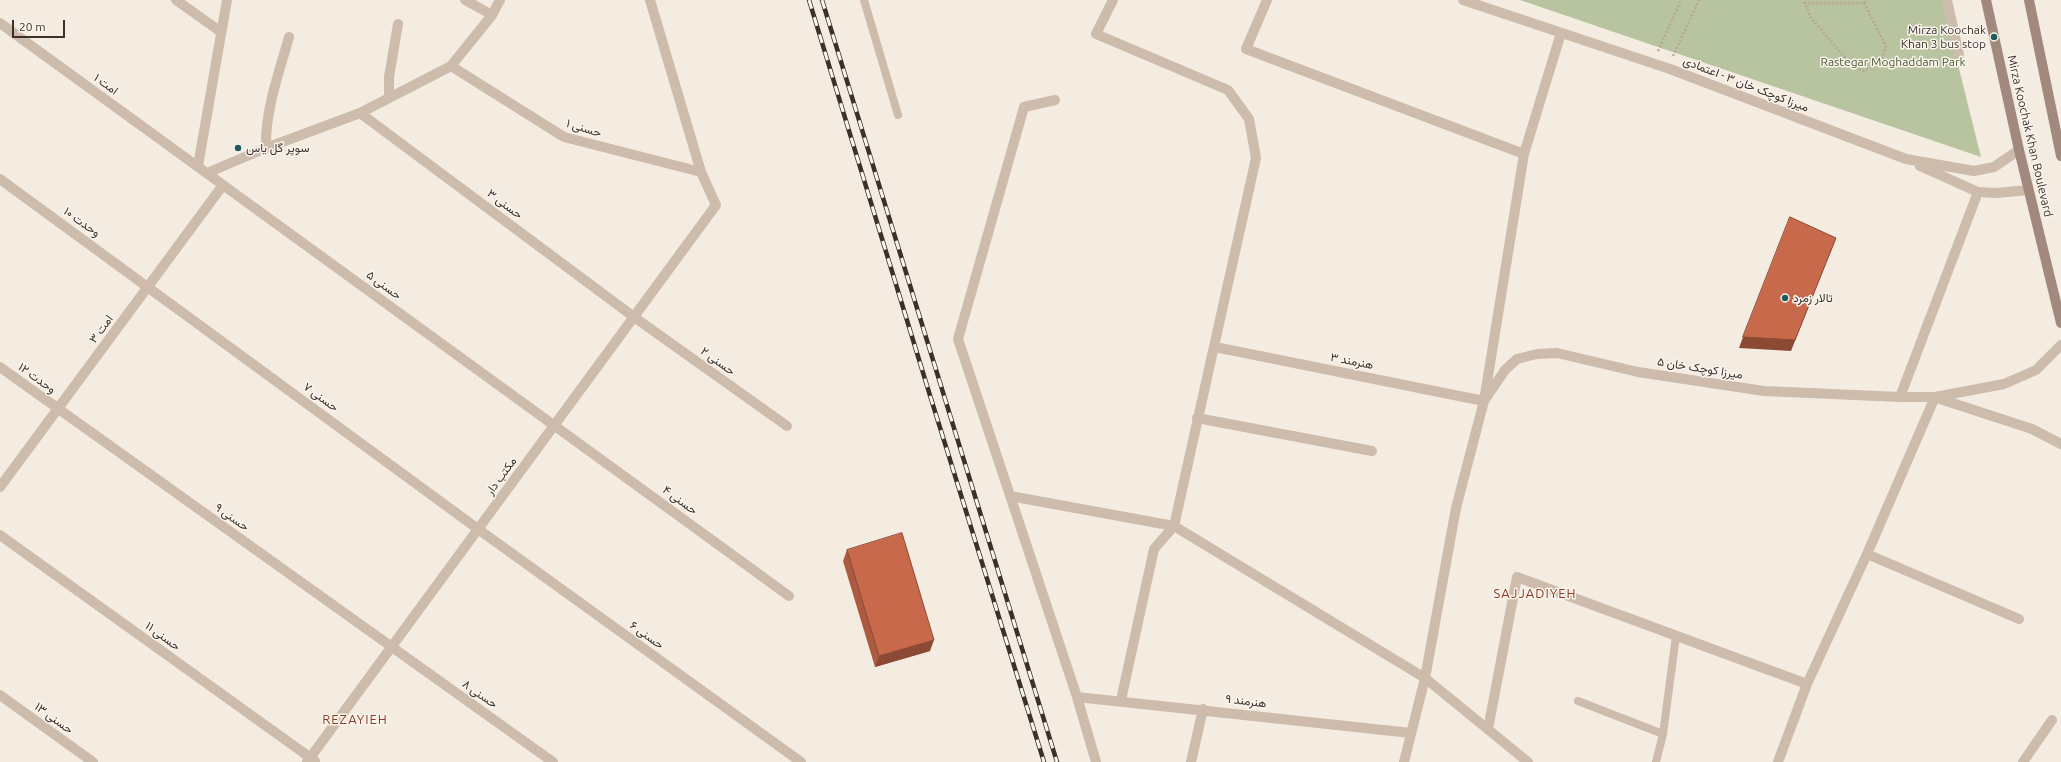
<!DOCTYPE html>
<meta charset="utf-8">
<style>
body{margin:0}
#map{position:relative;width:2061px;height:762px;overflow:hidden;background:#f4ebe1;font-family:Ubuntu,sans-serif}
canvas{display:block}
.scale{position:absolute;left:12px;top:20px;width:53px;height:18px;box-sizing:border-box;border:2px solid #3b302b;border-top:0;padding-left:5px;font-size:12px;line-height:14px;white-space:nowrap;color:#3b302b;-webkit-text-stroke:3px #fbf5ee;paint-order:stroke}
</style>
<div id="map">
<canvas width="2061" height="762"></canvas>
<div class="scale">20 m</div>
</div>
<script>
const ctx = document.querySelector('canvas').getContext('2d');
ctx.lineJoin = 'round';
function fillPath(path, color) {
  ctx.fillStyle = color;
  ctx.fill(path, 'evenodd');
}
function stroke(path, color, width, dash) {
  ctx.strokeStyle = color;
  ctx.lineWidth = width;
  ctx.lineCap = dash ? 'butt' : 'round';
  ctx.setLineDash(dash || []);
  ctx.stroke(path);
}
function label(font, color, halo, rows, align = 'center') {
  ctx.font = font + ' Ubuntu,Vazirmatn,sans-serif';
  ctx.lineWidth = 3;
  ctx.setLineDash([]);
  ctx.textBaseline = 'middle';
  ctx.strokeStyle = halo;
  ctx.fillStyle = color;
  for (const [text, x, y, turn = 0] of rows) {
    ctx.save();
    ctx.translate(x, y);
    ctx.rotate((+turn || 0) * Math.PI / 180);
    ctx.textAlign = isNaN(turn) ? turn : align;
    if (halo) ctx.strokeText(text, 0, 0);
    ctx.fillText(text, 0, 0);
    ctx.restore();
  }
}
const green = new Path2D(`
 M1520,0H1942L1981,157Z`);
const path = new Path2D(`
 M1864,3L1886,46L1881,62L1864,71L1852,66L1811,18L1805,3H1864L1867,0
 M1658,51L1681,0
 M1673,56L1699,0`);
const lane = new Path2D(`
 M864,0L898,115
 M1578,701L1663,734
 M1656,762L1663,734L1676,636`);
const street = new Path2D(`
 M176,0L221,32
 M465,0L492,15
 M1113,0L1096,34L1228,90L1249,119L1256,158L1174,526L1425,678L1528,762
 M1267,0L1246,49L1524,154
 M1463,0L1670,69L1906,159L1974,171L1994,167L2019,150
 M1947,0L1959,55
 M0,23L789,596
 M451,66L564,137L701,172
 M389,98V77L398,24
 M1055,100L1024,107L958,339L1077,697L1096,762
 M360,113L634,317L787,426
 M266,148C265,110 279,73 289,37
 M198,166L227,0
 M1920,166L1978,192L1997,193L2028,190
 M207,173L266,148L360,113L451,66L492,15L500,0
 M0,179L478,529L801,762
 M1215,347L1484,401L1505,370L1517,359L1537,354L1557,353L1638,372L1764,391L1900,397H1935L2004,384L2036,370L2061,345
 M0,367L553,762
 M1900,397L1978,192
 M1937,398L2032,429L2061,444
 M1197,418L1372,451
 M0,487L223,185
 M1010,496L1174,526
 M0,535L315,761
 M1867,554L2019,619
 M0,695L93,762
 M1077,697L1411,733
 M1121,700L1154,549L1174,526
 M1488,729L1517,577L1807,684
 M307,762L716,205L701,172L650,0
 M1191,762L1203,709
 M1404,762L1425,678L1456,508L1484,401L1524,154L1561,33
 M1778,762L1807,684L1867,554L1935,397
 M2023,762L2052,720`);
const secondary = new Path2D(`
 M1986,0L2019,150L2061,323
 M2029,0L2061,156`);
const rail = new Path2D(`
 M809,0L928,389L1044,762
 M822,0L1057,762`);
const wall = new Path2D(`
 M847,550L930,651L875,667L843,561Z`);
const shadedWall = new Path2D(`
 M1836,238L1791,351L1739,348L1743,337Z
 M934,640L930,651L875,667L879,656Z`);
const building = new Path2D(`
 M1790,217L1836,238L1795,340L1743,337Z
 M902,533L934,640L879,656L847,550Z`);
const markers = [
 [1994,37,4,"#1f5a5e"],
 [238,148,4,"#1f5a5e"],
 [1785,298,4,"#1f5a5e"]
];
const poiNames = [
 ["Mirza Koochak",1986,30,"right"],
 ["Khan 3 bus stop",1986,44,"right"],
 ["سوپر گل یاس",246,148],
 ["تالار زمرد",1793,298]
];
const parkNames = [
 ["Rastegar Moghaddam Park",1893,62]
];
const streetNames = [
 ["امت ۱",106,84,36],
 ["میرزا کوچک خان ۳ - اعتمادی",1746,84,21],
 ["حسنی ۱",584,128,17],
 ["Mirza Koochak Khan Boulevard",2030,136,77],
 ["حسنی ۳",505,204,37],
 ["وحدت ۱۰",82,222,36],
 ["حسنی ۵",384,285,36],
 ["امت ۳",101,329,-54],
 ["حسنی ۲",718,361,36],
 ["هنرمند ۳",1352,361,11],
 ["میرزا کوچک خان ۵",1700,368,9],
 ["وحدت ۱۲",37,378,36],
 ["حسنی ۷",321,397,36],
 ["مکتب دار",501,476,-54],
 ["حسنی ۴",680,500,36],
 ["حسنی ۹",232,517,35],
 ["حسنی ۶",647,635,36],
 ["حسنی ۱۱",163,636,36],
 ["حسنی ۸",480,694,35],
 ["هنرمند ۹",1246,701,7],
 ["حسنی ۱۳",54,718,36]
];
const neighbourhoodNames = [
 ["SAJJADIYEH",1535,594],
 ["REZAYIEH",355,720]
];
fillPath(green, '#b8c4a0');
stroke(path, '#b9a596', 2.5, [2, 2]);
stroke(lane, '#cdbbac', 8);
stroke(street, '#cdbbac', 10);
stroke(secondary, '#a18a7d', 10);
stroke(rail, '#3b302b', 4.5);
stroke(rail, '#fbf5ee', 3, [9]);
fillPath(wall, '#ac5a40');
fillPath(shadedWall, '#8c4a34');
fillPath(building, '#c8694b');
stroke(building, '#8c4a34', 1);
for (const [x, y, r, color] of markers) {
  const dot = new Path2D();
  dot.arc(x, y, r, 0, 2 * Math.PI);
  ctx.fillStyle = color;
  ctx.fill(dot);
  stroke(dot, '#fbf5ee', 1.5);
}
label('12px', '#3b302b', '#fbf5ee', poiNames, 'left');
label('12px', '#4a5a2e', '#fbf5ee', parkNames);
label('12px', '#3b302b', '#fbf5ee', streetNames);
ctx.letterSpacing = '1px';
label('13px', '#8c3b22', '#fbf5ee', neighbourhoodNames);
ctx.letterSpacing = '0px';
</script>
